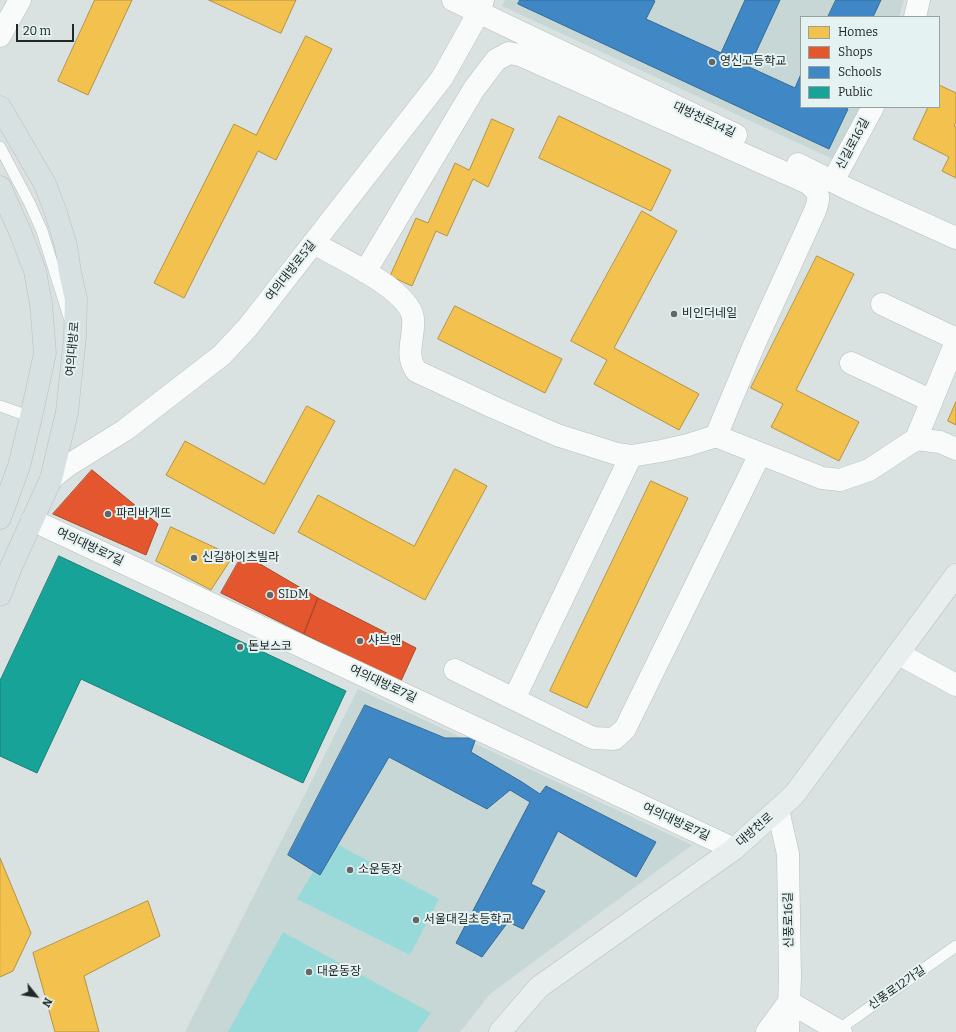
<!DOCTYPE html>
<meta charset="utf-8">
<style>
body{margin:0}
#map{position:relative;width:956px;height:1032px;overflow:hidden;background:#dae1e1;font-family:Bitter,serif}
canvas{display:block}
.legend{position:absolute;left:800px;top:16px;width:140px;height:92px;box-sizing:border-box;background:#e4f2f1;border:1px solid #96a1a0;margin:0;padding:5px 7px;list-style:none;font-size:12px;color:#222727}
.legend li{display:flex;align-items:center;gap:8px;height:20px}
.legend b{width:20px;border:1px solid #96a1a0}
.north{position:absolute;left:16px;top:976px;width:40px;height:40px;-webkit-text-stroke:3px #e4f2f1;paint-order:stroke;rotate:120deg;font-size:11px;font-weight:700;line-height:16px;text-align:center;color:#222727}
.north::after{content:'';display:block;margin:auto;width:14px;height:18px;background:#222727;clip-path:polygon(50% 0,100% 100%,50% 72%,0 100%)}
.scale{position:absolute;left:16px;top:24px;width:58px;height:18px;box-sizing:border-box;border:2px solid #222727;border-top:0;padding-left:5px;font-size:12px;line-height:14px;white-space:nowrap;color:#222727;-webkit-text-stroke:3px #e4f2f1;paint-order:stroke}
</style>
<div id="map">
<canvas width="956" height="1032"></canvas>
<ul class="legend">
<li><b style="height:11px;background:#f2c14e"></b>Homes</li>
<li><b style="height:11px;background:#e4572e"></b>Shops</li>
<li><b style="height:11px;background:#3f88c5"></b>Schools</li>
<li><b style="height:11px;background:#17a398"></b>Public</li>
</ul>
<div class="north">N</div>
<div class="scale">20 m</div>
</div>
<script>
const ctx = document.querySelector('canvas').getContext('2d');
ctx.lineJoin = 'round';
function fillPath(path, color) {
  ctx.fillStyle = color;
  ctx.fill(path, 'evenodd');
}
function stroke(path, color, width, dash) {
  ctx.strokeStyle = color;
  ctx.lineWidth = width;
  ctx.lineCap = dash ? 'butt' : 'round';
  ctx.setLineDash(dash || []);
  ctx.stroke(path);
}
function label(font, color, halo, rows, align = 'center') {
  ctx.font = font + ' Bitter,"Noto Sans KR",serif';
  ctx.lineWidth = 4;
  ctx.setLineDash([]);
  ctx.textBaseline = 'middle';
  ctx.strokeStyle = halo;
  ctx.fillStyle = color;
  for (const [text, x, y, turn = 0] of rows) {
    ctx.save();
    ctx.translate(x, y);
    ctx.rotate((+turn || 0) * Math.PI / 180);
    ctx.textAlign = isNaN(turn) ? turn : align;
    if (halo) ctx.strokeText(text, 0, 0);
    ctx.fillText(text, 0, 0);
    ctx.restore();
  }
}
const built = new Path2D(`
 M505,0H904L899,17H801V107H860L835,160L502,6Z
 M358,689L692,845L490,994L460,1032H185Z`);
const green = new Path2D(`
 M331,841L439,899L410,955L297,899Z
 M283,932L431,1013L417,1032H228Z`);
const homes = new Path2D(`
 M95,0H132L88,95L58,81Z
 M209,0H296L281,33Z
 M306,36L332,49L276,160L258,151L184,298L154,283L234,124L256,135Z
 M939,85L956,93V122L954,126L956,127V178L942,171L949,157L913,139L928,107H939Z
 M559,116L671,170L651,211L539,158Z
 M492,119L514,129L488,187L473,179L447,236L436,231L412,286L390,276L416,218L428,223L455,163L469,170Z
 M642,211L677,231L614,348L699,394L679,430L594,384L607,360L571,341Z
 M817,256L854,274L796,390L859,422L839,461L771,427L783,404L751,388Z
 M455,306L562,359L545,393L438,339Z
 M956,402V425L948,421Z
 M307,406L335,421L274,534L166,475L185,441L264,484Z
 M455,469L487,486L425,600L298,532L318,495L414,546Z
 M651,481L688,498L587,708L550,691Z
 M171,527L233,556L211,590L156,561Z
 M0,858L31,933L13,971L0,977Z
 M148,901L160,936L84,976L99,1032H55L33,953Z`);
const shops = new Path2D(`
 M92,470L158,524L146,555L53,514Z
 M243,554L318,598L304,634L221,593Z
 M318,598L416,648L400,683L304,634Z`);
const schools = new Path2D(`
 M520,0H653L655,1L646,19L721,53L745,0H780L749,67L795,88L801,74V107H844L848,109L829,149L518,4Z
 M836,0H881L873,17H828Z
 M365,705L445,738H476L471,752L522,782L540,794L546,786L656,842L636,877L558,831L531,884L545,891L523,929L508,922L482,957L456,943L530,802L510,790L487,809L389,757L320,875L288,855Z`);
const public = new Path2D(`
 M59,556L346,691L303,783L81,679L37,773L0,756V681Z`);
const lane = new Path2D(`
 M0,147L30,204L42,231L69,317
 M0,406L31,417
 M838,1030L956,946`);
const street = new Path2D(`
 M453,0L736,135
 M915,17L919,0
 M0,36L20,0
 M798,164L850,190L956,238
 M833,181L873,107
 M313,243C338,257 409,289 413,318C415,339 404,352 416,371L493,407L557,435L617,454L631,456L661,451L688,445L716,436L822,478L840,480L869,470L916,439L940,442L956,449
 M365,272L474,89L496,60L509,53L520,55L808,183C820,194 820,196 815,211L754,345L716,436
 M882,304L950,336L955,343L953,349L916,439
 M851,363L932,401
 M51,479L67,466L125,430L222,355L248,327L442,78L479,12L483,0
 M32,520L734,849
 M899,654L956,685
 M455,670L514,699L631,456
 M514,699L593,738L614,739L625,729L760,454
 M778,810L788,854L790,977L788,1032
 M767,1032L789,1002L841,1032`);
const secondary = new Path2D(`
 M500,1032L539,987L734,849L794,795L956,575`);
const primary = new Path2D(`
 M0,107L45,184L56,213L66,246L70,272L76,299L75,337L67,412L51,479L11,567L0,595
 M0,187L21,234L35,271L41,304L45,353L31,417L19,466L0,518`);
const markers = [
 [712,62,4,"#626868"],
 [674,314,4,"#626868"],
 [108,514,4,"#626868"],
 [194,558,4,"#626868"],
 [270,595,4,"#626868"],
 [360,641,4,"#626868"],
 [240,647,4,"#626868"],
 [350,870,4,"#626868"],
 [416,920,4,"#626868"],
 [309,972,4,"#626868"]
];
const poiNames = [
 ["영신고등학교",720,62],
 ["비인더네일",682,314],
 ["파리바게뜨",116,514],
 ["신길하이츠빌라",202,558],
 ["SIDM",278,595],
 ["샤브앤",368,641],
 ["돈보스코",248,647],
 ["소운동장",358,870],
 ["서울대길초등학교",424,920],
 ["대운동장",317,972]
];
const streetNames = [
 ["대방천로14길",704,120,25],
 ["신길로16길",853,144,-62],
 ["여의대방로5길",291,271,-52],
 ["여의대방로",73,349,-85],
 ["여의대방로7길",90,547,25],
 ["여의대방로7길",383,684,25],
 ["여의대방로7길",676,822,25],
 ["대방천로",755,830,-41],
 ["신풍로16길",789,920,-91],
 ["신풍로12가길",897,988,-35]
];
fillPath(built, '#c7d7d6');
fillPath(green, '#97dad9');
fillPath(homes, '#f2c14e');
stroke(homes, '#b49342', 1);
fillPath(shops, '#e4572e');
stroke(shops, '#aa492c', 1);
fillPath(schools, '#3f88c5');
stroke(schools, '#366b96', 1);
fillPath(public, '#17a398');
stroke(public, '#1a7e76', 1);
stroke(lane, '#b8bebe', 12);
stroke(street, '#b8bebe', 23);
stroke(secondary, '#b8bebe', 23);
stroke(primary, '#b9bdbd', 23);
stroke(lane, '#f9fafa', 11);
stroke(street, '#f9fafa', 22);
stroke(secondary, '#e8eeee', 22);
stroke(primary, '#d7e1e1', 22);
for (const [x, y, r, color] of markers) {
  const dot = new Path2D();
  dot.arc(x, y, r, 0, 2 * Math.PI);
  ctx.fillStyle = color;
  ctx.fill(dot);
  stroke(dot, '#e4f2f1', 1.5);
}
label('12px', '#222727', '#e4f2f1', poiNames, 'left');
label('12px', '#222727', '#e4f2f1', streetNames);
</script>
